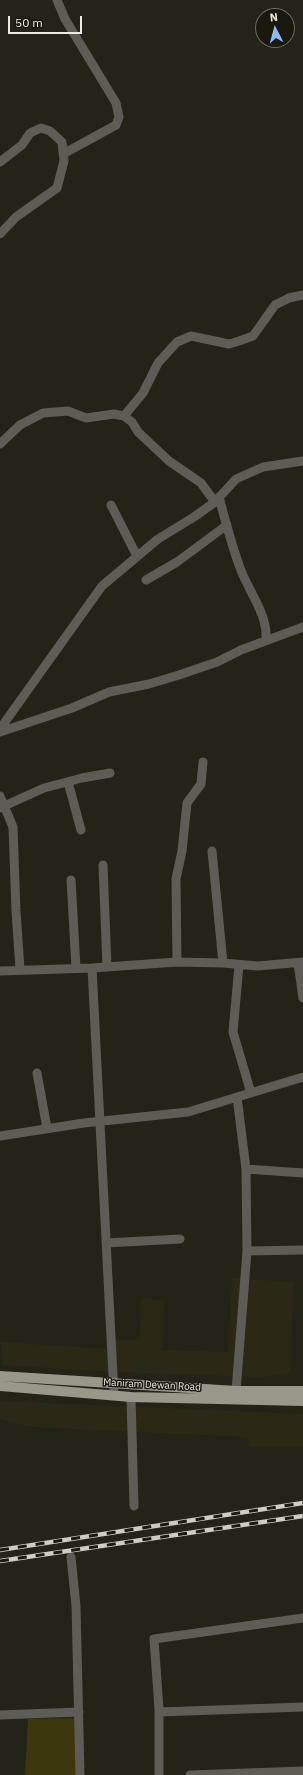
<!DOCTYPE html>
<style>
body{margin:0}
#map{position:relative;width:303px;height:1775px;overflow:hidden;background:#242317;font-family:"IBM Plex Sans",sans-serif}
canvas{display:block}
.north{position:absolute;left:255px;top:8px;width:40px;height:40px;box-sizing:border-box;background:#1b190e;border:1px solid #6f6d63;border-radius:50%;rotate:354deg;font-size:11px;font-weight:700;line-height:16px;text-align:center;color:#ecebe3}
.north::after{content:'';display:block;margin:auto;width:14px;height:18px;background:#87bbfb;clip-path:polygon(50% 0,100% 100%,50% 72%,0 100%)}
.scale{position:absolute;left:8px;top:16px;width:74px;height:18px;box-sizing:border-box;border:2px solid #ecebe3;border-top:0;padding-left:5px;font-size:12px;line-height:14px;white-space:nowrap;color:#ecebe3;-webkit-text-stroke:3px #1b190e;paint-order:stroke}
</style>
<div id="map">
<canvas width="303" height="1775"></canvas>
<div class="north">N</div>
<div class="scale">50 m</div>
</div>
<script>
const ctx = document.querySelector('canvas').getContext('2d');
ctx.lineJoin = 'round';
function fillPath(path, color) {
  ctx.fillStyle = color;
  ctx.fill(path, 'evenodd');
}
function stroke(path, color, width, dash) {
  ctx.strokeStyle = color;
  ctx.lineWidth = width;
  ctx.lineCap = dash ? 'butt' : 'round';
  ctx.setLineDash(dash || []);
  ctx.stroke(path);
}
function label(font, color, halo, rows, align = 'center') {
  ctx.font = font + ' "IBM Plex Sans",sans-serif';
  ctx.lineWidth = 3;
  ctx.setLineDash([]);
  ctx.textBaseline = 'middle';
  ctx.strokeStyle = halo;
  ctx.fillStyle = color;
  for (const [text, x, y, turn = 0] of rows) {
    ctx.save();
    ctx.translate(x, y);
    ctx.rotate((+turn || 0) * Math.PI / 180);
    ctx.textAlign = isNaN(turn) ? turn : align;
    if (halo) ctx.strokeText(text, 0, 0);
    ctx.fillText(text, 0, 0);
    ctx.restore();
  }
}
const built = new Path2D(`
 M232,1278L294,1282L290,1373L260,1377L112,1372L3,1365L1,1342L107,1349L106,1343L118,1340L140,1339L141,1298L164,1301L162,1350L228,1352Z
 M0,1401L303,1414V1447H250L247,1437L32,1427L0,1419Z`);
const green = new Path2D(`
 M77,1718L78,1775H25L28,1719Z`);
const street = new Path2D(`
 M57,0L65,19L116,103L119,117L116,125L63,154
 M0,162L22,145L30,133L41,128L50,131L62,142L64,161L57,188L16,217L0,234
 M124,416L143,393L158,363L177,342L191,336L229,344L239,341L253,336L275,305L289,298L303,295
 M0,444L20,425L43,413L68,411L86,418L114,414L124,416L132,422L138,432L169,461L201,483L215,502
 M219,497C225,520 231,543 239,565C247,590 268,613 266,640
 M111,505L137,556
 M146,580L177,562L227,525
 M0,729L102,586L158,539L194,517L215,502L236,479L263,467L303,461
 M0,732L72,708L109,692L149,684L179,675L217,662L241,650L303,627
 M68,782L81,830
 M0,796L13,827L16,911L20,969
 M0,808L44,788L82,778L110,773
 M212,851L223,963
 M103,865L107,967
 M71,880L76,968
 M177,962L176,879L182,851L187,803L201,784L203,762
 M298,963L303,998
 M239,965L233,1032L251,1093
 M92,968L114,1395
 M0,971L92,968L177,962L223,963L258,966L303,962
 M37,1073L47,1128
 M237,1097L246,1169
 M0,1136L84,1123L188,1112L303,1077
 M106,1243L180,1239
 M247,1251L303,1250
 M236,1391L247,1251L246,1169L303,1173
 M131,1397L134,1506
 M71,1557L76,1606L80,1775
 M159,1712L303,1707
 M0,1715L79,1712
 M159,1775V1709L154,1639L303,1618
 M190,1775L303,1771`);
const primary = new Path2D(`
 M0,1376L236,1391H303
 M0,1386L131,1397L303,1401`);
const rail = new Path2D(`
 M0,1550L303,1503
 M0,1561L303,1516`);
const streetNames = [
 ["Maniram Dewan Road",152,1385,3]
];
fillPath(built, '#2b2916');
fillPath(green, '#3d370d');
stroke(street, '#5d5c56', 9);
stroke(primary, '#98978a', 10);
stroke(rail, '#cecdc4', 4.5);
stroke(rail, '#1b190e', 3, [9]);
label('10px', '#ecebe3', '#1b190e', streetNames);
</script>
